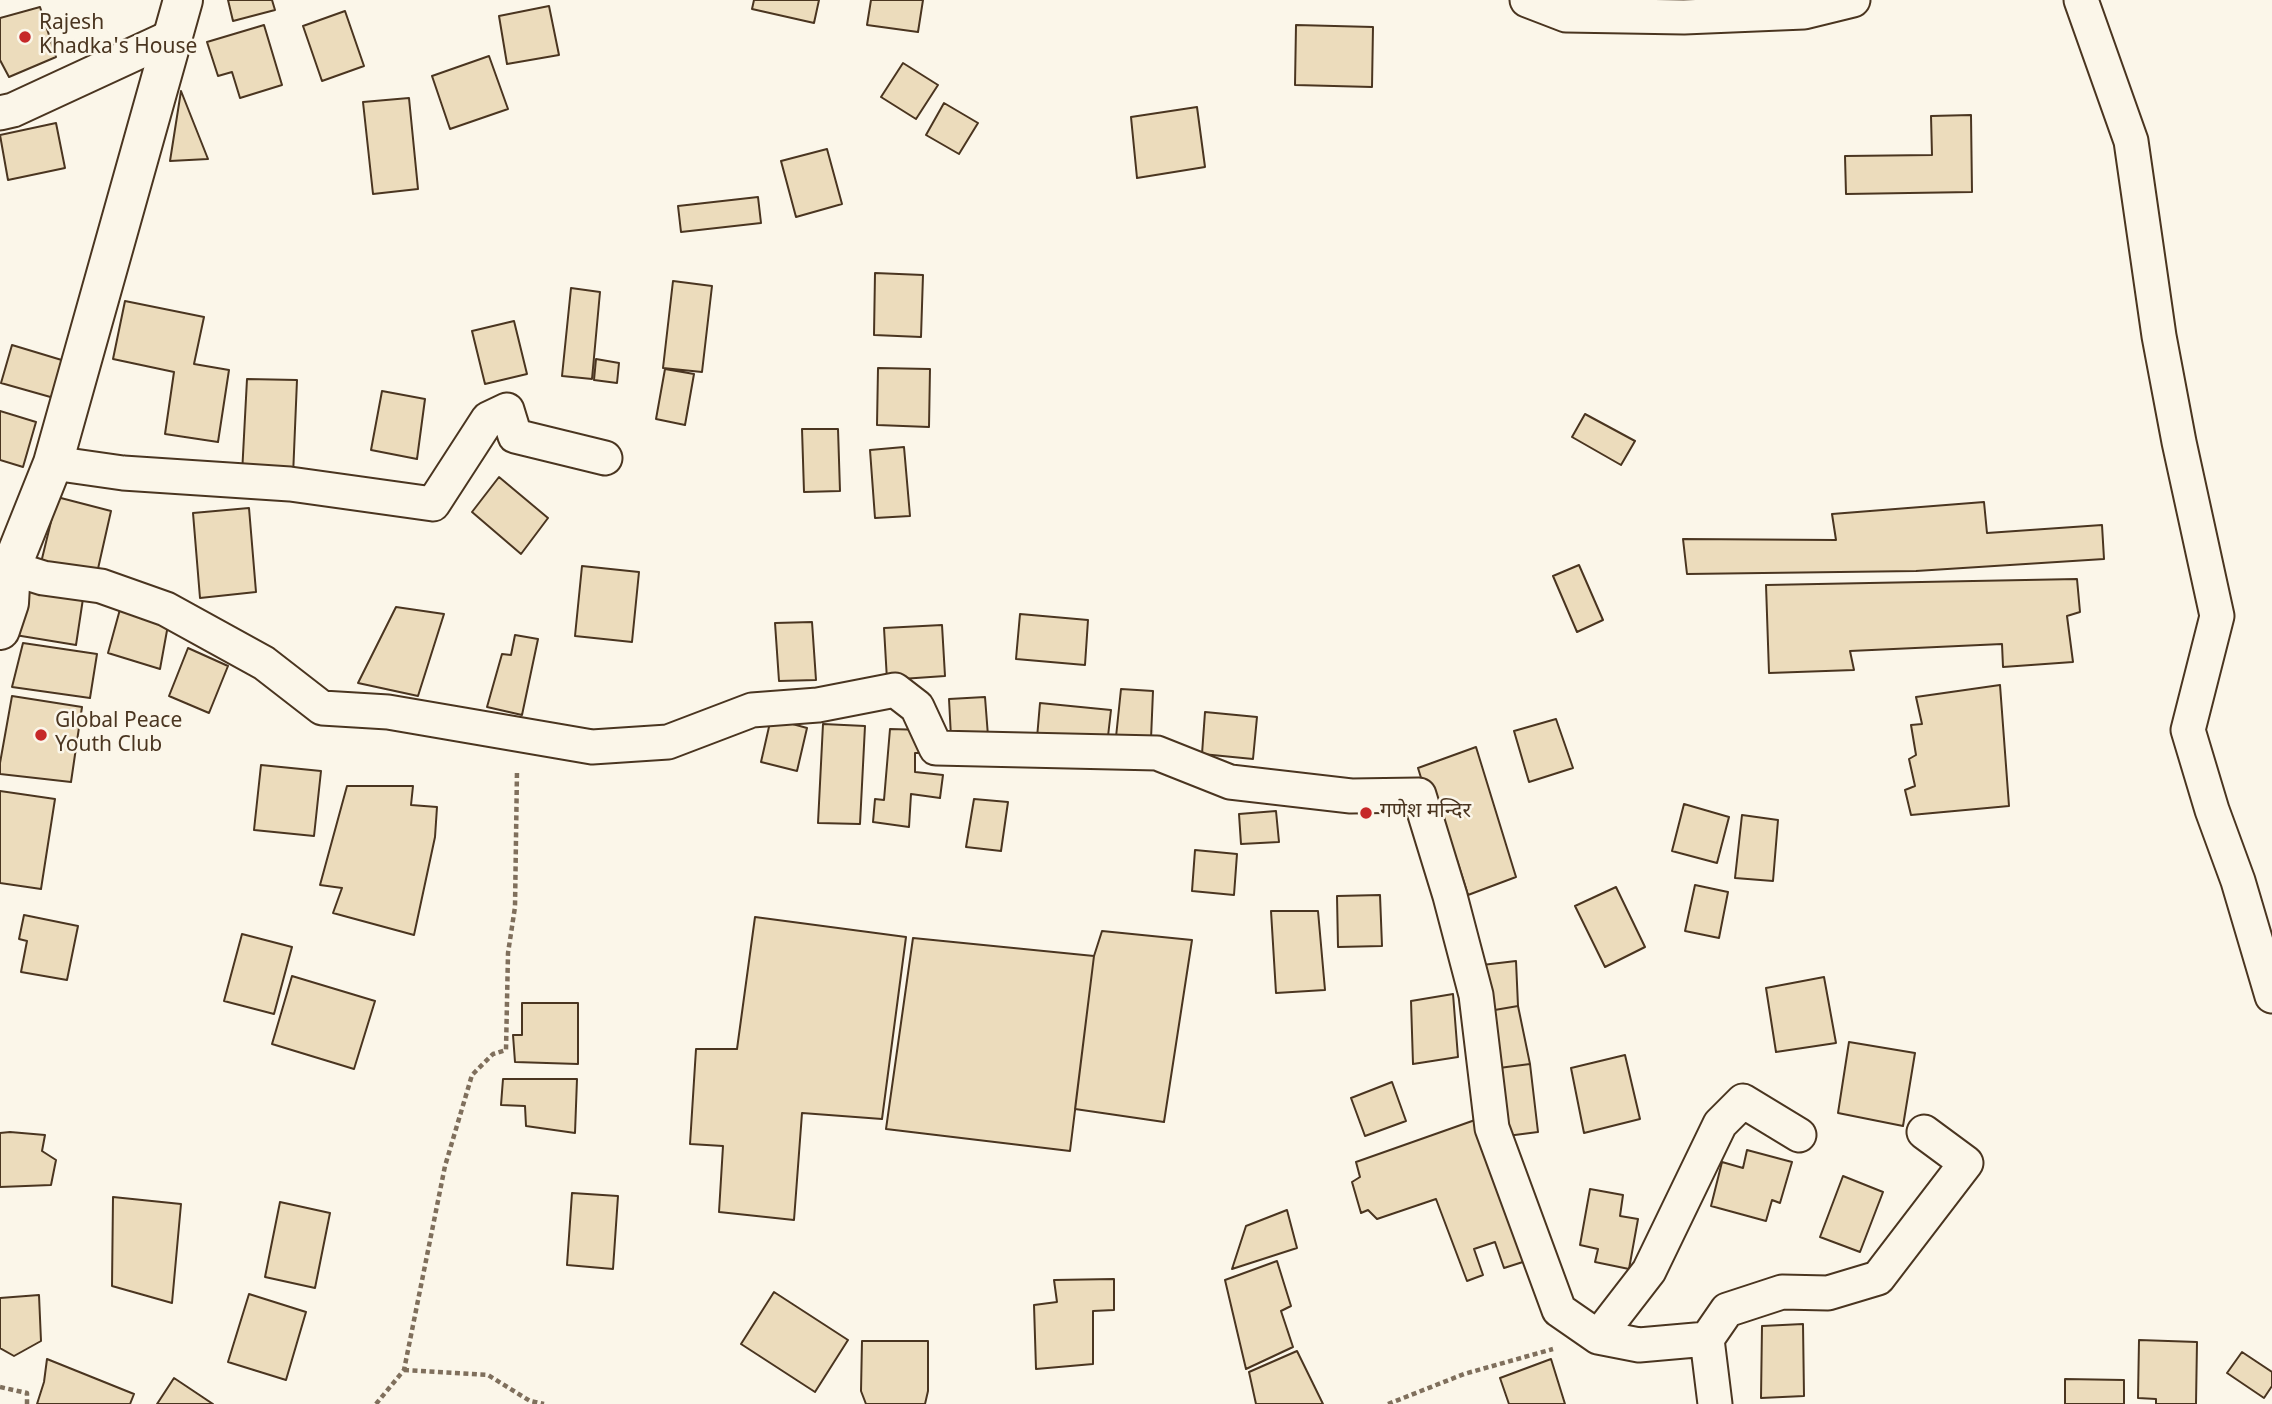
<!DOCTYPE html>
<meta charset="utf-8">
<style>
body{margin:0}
canvas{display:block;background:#fbf6e9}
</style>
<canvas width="2272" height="1404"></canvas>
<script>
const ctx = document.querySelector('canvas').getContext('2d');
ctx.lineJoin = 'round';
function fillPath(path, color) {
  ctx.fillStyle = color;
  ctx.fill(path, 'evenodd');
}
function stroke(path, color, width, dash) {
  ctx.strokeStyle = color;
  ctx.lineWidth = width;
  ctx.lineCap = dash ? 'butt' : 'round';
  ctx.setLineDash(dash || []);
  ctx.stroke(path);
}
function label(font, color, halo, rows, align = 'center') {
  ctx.font = font + ' Georgia,"Noto Sans Devanagari",serif';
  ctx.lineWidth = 5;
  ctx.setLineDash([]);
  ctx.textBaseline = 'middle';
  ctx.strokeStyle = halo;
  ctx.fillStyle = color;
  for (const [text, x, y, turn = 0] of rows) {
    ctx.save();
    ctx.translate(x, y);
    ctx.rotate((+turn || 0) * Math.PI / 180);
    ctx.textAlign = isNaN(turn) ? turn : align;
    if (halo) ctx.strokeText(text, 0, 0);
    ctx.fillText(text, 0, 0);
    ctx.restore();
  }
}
const building = new Path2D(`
 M228,0H272L275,10L233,21Z
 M754,0H819L814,23L752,9Z
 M871,0H923L918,32L867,25Z
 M549,6L559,55L507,64L499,16Z
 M40,7L56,57L9,77L0,60V18Z
 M345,11L364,66L322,81L303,26Z
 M264,25L282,85L240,98L232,72L218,76L207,42Z
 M1296,25L1373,27L1372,87L1295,85Z
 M489,56L508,109L450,129L432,76Z
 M903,63L938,85L916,119L881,97Z
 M181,91L208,159L170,161Z
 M409,98L418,189L373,194L363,102Z
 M944,103L978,123L959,154L926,135Z
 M1197,107L1205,167L1137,178L1131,117Z
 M1971,115L1972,192L1846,194L1845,156L1932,155L1931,116Z
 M56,123L65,168L8,180L0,135Z
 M827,149L842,204L796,217L781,161Z
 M758,197L761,223L681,232L678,206Z
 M875,273L923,275L921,337L874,335Z
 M673,281L712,286L702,372L663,368Z
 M571,288L600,292L592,379L562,376Z
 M125,301L204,317L194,364L229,370L218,442L165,434L174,372L113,359Z
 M514,321L527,374L485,384L472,331Z
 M12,345L65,361L54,398L1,383Z
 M596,359L619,363L617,383L594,380Z
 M878,368L930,369L929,427L877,425Z
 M665,369L694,374L685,425L656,419Z
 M247,379L297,380L293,476L242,474Z
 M382,391L425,399L417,459L371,450Z
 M0,411L36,422L23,467L0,460Z
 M1585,414L1635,441L1621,465L1572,437Z
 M802,429H838L840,491L804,492Z
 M904,447L910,516L875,518L870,450Z
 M499,477L548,518L521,554L472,512Z
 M57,497L111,511L95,582L39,571Z
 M1984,502L1987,533L2102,525L2104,559L1916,571L1687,574L1683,539L1836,540L1832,514Z
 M249,508L256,592L200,598L193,513Z
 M1579,565L1603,620L1577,632L1553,576Z
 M582,566L639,572L632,642L575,636Z
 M2077,579L2080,612L2067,616L2073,662L2003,667L2002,644L1850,651L1854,670L1769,673L1766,585Z
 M17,581L84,592L76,645L9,634Z
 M122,602L170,614L160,669L108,653Z
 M396,607L444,614L418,696L358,683Z
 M1020,614L1088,620L1085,665L1016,659Z
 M812,622L816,680L779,681L775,623Z
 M942,625L945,676L887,680L884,628Z
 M515,635L538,639L522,715L487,707L502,654L511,655Z
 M23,643L97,654L90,698L12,687Z
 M188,648L228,666L209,713L169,696Z
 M2000,685L2009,806L1911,815L1905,790L1915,786L1909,759L1916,755L1911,725L1922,724L1916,697Z
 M1121,689L1153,691L1151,739L1116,737Z
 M12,696L82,707L71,782L0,774V763Z
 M985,697L988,736L951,737L949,699Z
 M1040,703L1111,710L1107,745L1037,738Z
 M1205,712L1257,717L1253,759L1202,754Z
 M771,718L807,728L797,771L761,762Z
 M1556,719L1573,768L1529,782L1514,731Z
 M823,724L865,726L860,824L818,823Z
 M890,729L925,730V753H915V772L943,775L940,798L911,794L909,827L873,822L875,799L884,800Z
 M1476,747L1516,877L1468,895L1457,860L1448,865L1418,768Z
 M261,765L321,771L314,836L254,830Z
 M347,786H413L411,805L437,807L435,837L414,935L333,913L342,888L320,885Z
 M0,791L55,799L41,889L0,883Z
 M974,799L1008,802L1001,851L966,847Z
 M1684,804L1729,817L1717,863L1672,851Z
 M1276,811L1279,842L1241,844L1239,814Z
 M1742,815L1778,820L1773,881L1735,878Z
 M1195,850L1237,854L1234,895L1192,891Z
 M1695,885L1728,892L1719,938L1685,931Z
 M1616,887L1645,947L1605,967L1575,906Z
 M1380,895L1382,946L1338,947L1337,896Z
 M1271,911H1318L1325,990L1276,993Z
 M24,915L78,926L67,980L21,972L27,941L19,939Z
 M755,917L906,937L882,1119L802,1113L794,1220L719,1212L723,1146L690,1144L696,1049H737Z
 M1102,931L1192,940L1164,1122L1075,1109L1094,956Z
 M242,934L292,947L274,1014L224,1001Z
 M913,938L1094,956L1070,1151L886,1129Z
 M1516,961L1518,1006L1483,1012L1482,965Z
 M292,976L375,1001L354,1069L272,1044Z
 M1824,977L1836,1043L1776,1052L1766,988Z
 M1453,994L1458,1057L1413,1064L1411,1001Z
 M522,1003H578V1064L515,1062L513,1035H522Z
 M1518,1006L1530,1064L1499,1068L1483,1012Z
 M1849,1042L1915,1053L1903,1126L1838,1113Z
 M1625,1055L1640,1119L1584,1133L1571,1068Z
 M1530,1064L1538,1132L1507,1136L1499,1068Z
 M503,1079H577L575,1133L526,1126L525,1106L501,1105Z
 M1392,1082L1406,1121L1365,1136L1351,1098Z
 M1475,1120L1526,1261L1504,1268L1495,1242L1474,1249L1483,1275L1467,1281L1436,1199L1377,1219L1368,1210L1361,1213L1352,1182L1360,1177L1356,1162Z
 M10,1132L45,1135L42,1151L56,1160L51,1185L0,1187V1133Z
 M1747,1150L1792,1162L1780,1203L1772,1200L1766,1221L1711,1206L1722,1162L1743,1168Z
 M1843,1176L1883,1192L1860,1252L1820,1237Z
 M1590,1189L1623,1195L1620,1216L1638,1219L1629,1269L1595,1262L1598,1249L1580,1245Z
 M572,1193L618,1196L613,1269L567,1265Z
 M113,1197L181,1204L172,1303L112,1286Z
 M280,1202L330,1213L315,1288L265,1277Z
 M1287,1210L1297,1248L1232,1269L1246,1226Z
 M1277,1261L1291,1306L1281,1311L1293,1347L1246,1369L1225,1280Z
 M1114,1279V1310L1093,1311V1364L1036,1369L1034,1305L1057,1302L1054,1280Z
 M774,1292L848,1340L815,1392L741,1344Z
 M249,1294L306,1312L286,1380L228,1362Z
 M39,1295L41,1341L14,1356L0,1348V1298Z
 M1803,1324L1804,1396L1761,1398L1762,1326Z
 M2139,1340L2197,1342L2196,1404H2156V1399L2138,1398Z
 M862,1341H928V1391L925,1404H866L861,1391Z
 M1297,1351L1323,1404H1256L1249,1372Z
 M2242,1352L2272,1372V1386L2264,1398L2227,1373Z
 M47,1359L134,1394L130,1404H37L44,1382Z
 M1551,1359L1565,1404H1509L1500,1378Z
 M174,1378L213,1404H157Z
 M2065,1379L2124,1380V1404H2065Z`);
const path = new Path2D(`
 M404,1370L488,1375L530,1401L544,1404
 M0,1387L27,1393V1404
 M376,1404L404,1370L445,1166L472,1075L493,1054L506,1050L508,953L515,907L517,770
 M1388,1404L1464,1374L1553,1349`);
const minor = new Path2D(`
 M1527,0L1566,15L1684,17L1804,12L1853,0
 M2081,0L2131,141L2159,336L2179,442L2217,616L2188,730L2212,810L2238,881L2272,996
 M0,113L13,110L173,36
 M53,463L123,473L290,484L433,504L488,419L507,410L515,436L605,458
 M11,568L43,578L101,586L166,609L264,663L322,708L388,712L592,747L668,742L752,710L818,705L895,690L917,707L936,748L1157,753L1230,782L1351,796L1419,795L1450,896L1476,995L1492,1128L1559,1310L1598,1337
 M1707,1339L1727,1310L1782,1292L1828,1293L1878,1278L1966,1163L1924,1132
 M1715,1404L1707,1339L1639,1345L1598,1337L1649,1271L1720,1124L1743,1101L1799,1135`);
const tertiary = new Path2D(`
 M0,630L9,603L11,568L53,463L183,0`);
const markers = [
 [25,37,7,"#c62828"],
 [41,735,7,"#c62828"],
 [1366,813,7,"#c62828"]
];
const poiNames = [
 ["Rajesh",39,25],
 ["Khadka's House",39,49],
 ["Global Peace",55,723],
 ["Youth Club",55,747],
 ["गणेश मन्दिर",1380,813]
];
fillPath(building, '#ecdcbc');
stroke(building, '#4a3520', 2);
stroke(minor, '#4a3520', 37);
stroke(tertiary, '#4a3520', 42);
stroke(path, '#7f6f5c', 4.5, [5, 3.5]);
stroke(minor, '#fbf6e9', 33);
stroke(tertiary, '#fbf6e9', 38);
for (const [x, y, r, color] of markers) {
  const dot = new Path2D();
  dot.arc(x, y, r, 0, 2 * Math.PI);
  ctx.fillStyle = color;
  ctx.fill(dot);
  stroke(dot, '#fbf6e9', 2.5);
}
label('21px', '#4a3520', '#fbf6e9', poiNames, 'left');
</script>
